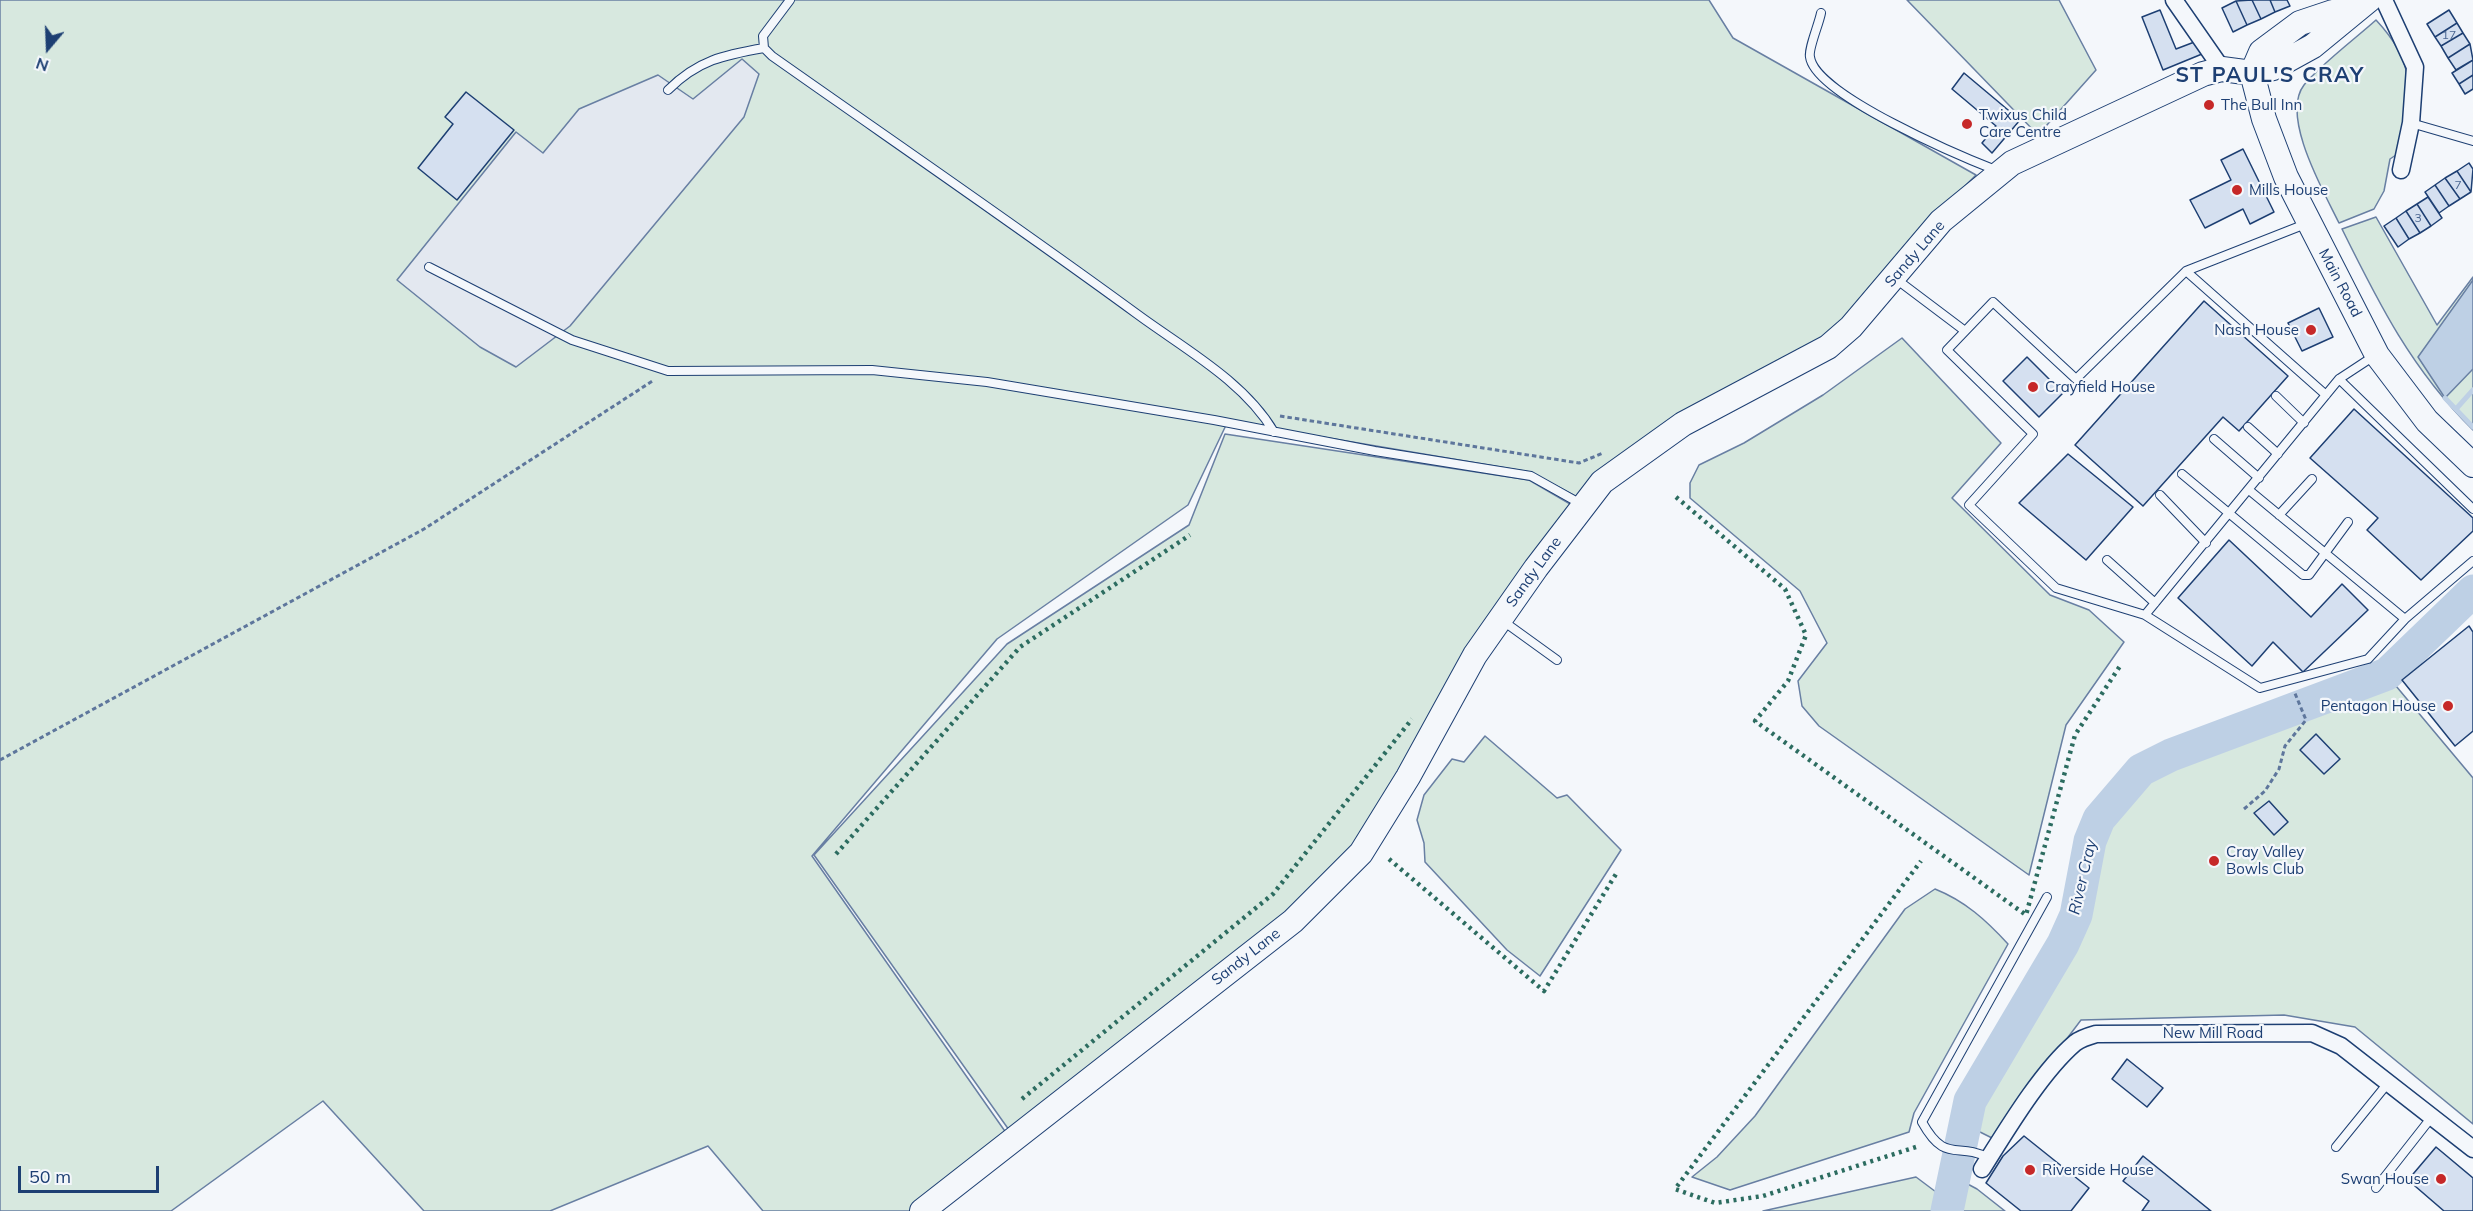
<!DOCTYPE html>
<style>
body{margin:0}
#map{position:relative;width:2473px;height:1211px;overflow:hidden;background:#f4f7fb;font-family:Mulish,sans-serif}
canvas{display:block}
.north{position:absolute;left:18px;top:18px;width:60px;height:60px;-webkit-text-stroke:4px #f4f7fb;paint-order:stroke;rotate:199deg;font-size:16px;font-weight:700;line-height:24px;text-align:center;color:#1d3f73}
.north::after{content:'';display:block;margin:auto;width:21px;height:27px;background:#1d3f73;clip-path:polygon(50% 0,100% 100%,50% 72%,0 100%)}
.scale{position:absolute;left:18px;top:1166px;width:141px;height:27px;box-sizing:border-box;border:3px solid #1d3f73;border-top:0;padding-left:8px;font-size:18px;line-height:21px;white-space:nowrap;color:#1d3f73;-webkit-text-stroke:4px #f4f7fb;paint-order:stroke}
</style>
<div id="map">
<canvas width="2473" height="1211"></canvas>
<div class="north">N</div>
<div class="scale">50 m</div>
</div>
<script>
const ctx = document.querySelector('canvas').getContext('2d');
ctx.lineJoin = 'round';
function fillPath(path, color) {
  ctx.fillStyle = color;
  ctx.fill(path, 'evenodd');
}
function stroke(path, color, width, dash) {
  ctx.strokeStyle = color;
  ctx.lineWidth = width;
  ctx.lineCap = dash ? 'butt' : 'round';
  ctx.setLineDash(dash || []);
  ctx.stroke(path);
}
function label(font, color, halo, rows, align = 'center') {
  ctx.font = font + ' Mulish,sans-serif';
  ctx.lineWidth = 4.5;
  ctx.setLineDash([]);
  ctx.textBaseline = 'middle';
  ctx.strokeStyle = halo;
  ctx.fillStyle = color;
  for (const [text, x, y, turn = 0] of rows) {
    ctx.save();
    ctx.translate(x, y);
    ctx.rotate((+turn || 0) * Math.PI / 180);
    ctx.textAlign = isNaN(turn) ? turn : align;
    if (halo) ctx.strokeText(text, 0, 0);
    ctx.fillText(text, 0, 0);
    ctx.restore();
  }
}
const green = new Path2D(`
 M0,0H1709L1733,38L1976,175L1934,217L1849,326L1581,499L1530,472L1228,421L1188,505L997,639L812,856L1009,1137L911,1211H763L708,1146L550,1211H424L323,1101L171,1211H0Z
 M1907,0H2059L2096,70L2038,135Z
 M2376,20C2422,69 2408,96 2396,155L2390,159L2384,191L2374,209L2339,223C2324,192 2280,116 2304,85C2319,66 2356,38 2376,20Z
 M2376,217L2437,325L2473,277V430C2412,370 2379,304 2342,229Z
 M1902,338L2001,443L1952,498L2050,595L2089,610L2124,642L2066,725L2029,875L1819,726L1802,706L1798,681L1827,643L1800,591L1690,498V483L1699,465L1744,443L1823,395Z
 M1225,434L1529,480L1577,508L1359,852L1014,1137L814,855L1007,644L1189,525Z
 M2391,680L2473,778V1124L2355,1027L2284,1015L2081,1020L1992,1138L1970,1127L1977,1106L2068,942L2083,908L2096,843L2117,806L2139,784L2173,768Z
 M1485,736L1557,798L1567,795L1621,850L1540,976L1507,950L1425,862L1424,843L1417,820L1424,795L1452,759L1464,762Z
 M1935,889C1965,901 1986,920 2008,944L1914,1113L1909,1132L1730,1190L1692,1177L1717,1157L1755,1116L1905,909Z
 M1916,1177L1960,1210L1962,1181L1977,1189L2005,1211H1763Z`);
const parking = new Path2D(`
 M742,59L759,74L744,117L570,326L516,367L480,347L397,280L516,132L543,153L579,109L658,75L693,99Z`);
const water = new Path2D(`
 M2473,280V369L2445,398L2418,357Z`);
const stream = new Path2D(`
 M2445,398L2473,427
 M2456,409L2473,390`);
const river = new Path2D(`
 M1947,1211L1970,1101L2063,944L2076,915L2090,841L2099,819L2141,770L2171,755L2387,674L2473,591`);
const building = new Path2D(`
 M2252,0H2270L2275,12L2261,19Z
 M2252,0L2261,19L2247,25L2236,1Z
 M2270,0H2287L2290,6L2275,12Z
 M2236,1L2247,25L2233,32L2222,8Z
 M2160,10L2176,49L2197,41L2202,54L2163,70L2142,17Z
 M2449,10L2457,23L2435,37L2427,24Z
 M2457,23L2463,33L2441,46L2435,37Z
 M2463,33L2470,44L2448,58L2441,46Z
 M2470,44L2473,60L2456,70L2448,58Z
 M2473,60V75L2459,84L2452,73Z
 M1964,73L2020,120L1992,153L1982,143L1996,126L1952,89Z
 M2473,75V89L2465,94L2459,84Z
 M466,92L514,130L457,200L418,168L453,124L445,117Z
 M2243,149L2274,212L2250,224L2243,209L2205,228L2190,200L2231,180L2221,160Z
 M2469,163L2473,169L2471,192L2457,171Z
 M2457,171L2471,192L2460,199L2445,178Z
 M2445,178L2460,199L2449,206L2435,185Z
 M2435,185L2449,206L2439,213L2425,192Z
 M2428,197L2442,218L2431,226L2417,204Z
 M2417,204L2431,226L2420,233L2406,211Z
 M2406,211L2420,233L2409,239L2396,218Z
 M2396,218L2409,239L2398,247L2384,226Z
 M2204,301L2288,376L2239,431L2223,417L2143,506L2075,445Z
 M2319,308L2333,337L2302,351L2288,323Z
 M2027,357L2063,393L2039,417L2003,381Z
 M2354,409L2473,518V531L2421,580L2367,530L2378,518L2310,458Z
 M2068,454L2133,507L2086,560L2019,503Z
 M2229,540L2311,617L2342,584L2368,610L2303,672L2273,642L2252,666L2178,598Z
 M2469,626L2473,632V731L2455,746L2402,680Z
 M2316,734L2340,759L2324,774L2300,750Z
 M2269,801L2288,822L2274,835L2254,813Z
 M2127,1059L2163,1088L2147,1107L2112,1079Z
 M2024,1136L2089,1188L2071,1211H2021L1986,1183L2003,1156Z
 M2436,1147L2473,1178V1211H2444L2408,1180Z
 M2143,1156L2211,1211H2142L2149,1201L2123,1181Z`);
const path = new Path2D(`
 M1280,416L1579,463L1603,453
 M0,760L424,529L654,380
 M2244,809L2265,791L2279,769L2285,746L2306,720L2294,691`);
const lane = new Path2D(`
 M790,0L763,36L764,48L772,56C894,142 1017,226 1137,314C1183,348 1244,381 1274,432
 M1821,13C1819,24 1808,49 1810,57C1815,95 1962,157 1998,171
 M668,90C698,60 724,55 764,48
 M2411,123L2473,141
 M429,267L572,340L668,371L872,370L987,382L1214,420L1375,451L1531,476L1581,504
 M2186,271L2326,395
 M1896,279L1965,331
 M2374,356L2339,379L2145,615L2260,688L2368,659L2405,619L2473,561
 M2339,379L2473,509
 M2276,396L2304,423
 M2248,427L2278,454
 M2214,439L2259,478
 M2182,474L2303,575H2309L2348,522
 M2249,490L2405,619
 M2160,495L2206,543
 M2279,515L2312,479
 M2107,560L2155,603
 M2145,615L2056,588L1969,505L2033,434L1947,350L1993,302L2076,379L2186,271L2308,223
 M1503,621L1557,660
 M2336,1147L2388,1083
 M1989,1158C1957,1141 1946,1165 1922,1122L2047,897
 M2376,1188L2431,1118`);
const street = new Path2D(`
 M2174,0L2222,69
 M2384,0L2415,67L2411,123L2401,170
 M1982,1169C2006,1131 2041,1072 2075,1043C2080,1039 2089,1036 2096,1034L2312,1033L2341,1046L2473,1149`);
const secondary = new Path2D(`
 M2358,7L2333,12L2300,23L2261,52L2252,73L2264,119L2286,177L2377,355L2427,421L2473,465
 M922,1211L1293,921L1361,853L1408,777L1475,655L1536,568L1602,482L1683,424L1828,347L1851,327L1941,221L2012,163L2203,74L2222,69L2252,73L2273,68L2313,46L2369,0`);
const hedge = new Path2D(`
 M1676,497L1785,589L1806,635L1788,681L1755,721L2026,915L2075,735L2120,666
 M836,854L1020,647L1190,535
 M1389,859L1544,991L1616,874
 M1022,1099L1273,894L1412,719
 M1916,1147L1763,1196L1715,1203L1675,1189L1921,861`);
const markers = [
 [2209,105,6,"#c62828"],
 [1967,124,6,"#c62828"],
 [2237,190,6,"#c62828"],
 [2311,330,6,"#c62828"],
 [2033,387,6,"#c62828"],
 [2448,706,6,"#c62828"],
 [2214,861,6,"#c62828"],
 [2030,1170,6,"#c62828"],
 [2441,1179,6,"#c62828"]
];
const numberNames = [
 ["17",2449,35],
 ["7",2458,185],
 ["3",2418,218]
];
const poiNames = [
 ["The Bull Inn",2221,105],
 ["Twixus Child",1979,115],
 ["Care Centre",1979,132],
 ["Mills House",2249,190],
 ["Nash House",2299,330,"right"],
 ["Crayfield House",2045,387],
 ["Pentagon House",2436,706,"right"],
 ["Cray Valley",2226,852],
 ["Bowls Club",2226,869],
 ["Riverside House",2042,1170],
 ["Swan House",2429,1179,"right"]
];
const streetNames = [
 ["Sandy Lane",1915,254,-49],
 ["Main Road",2340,283,62],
 ["Sandy Lane",1534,572,-54],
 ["Sandy Lane",1246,957,-38],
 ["New Mill Road",2213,1033]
];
const waterNames = [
 ["River Cray",2083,877,-77]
];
const districtNames = [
 ["ST PAUL'S CRAY",2270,76]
];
fillPath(green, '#d7e8df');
stroke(green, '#687fa3', 1.5);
fillPath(parking, '#e3e8f0');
stroke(parking, '#687fa3', 1.5);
fillPath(water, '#bed0e5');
stroke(water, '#687fa3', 1.5);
stroke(stream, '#bed0e5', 5);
stroke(river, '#bed0e5', 33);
fillPath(building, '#d5e0f0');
stroke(building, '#1d3f73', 1.5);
stroke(lane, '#1d3f73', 10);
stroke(street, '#1d3f73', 19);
stroke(secondary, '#1d3f73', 26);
stroke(path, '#5e769c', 3, [4.5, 3]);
stroke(lane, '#f4f7fb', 8);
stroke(street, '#f4f7fb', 16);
stroke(secondary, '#f4f7fb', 24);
stroke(hedge, '#2c6c60', 4.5, [3, 4.5]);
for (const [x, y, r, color] of markers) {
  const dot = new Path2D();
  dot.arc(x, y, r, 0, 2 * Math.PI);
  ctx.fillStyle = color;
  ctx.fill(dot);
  stroke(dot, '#f4f7fb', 2);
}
label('12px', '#4b6792', null, numberNames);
label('15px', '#1d3f73', '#f4f7fb', poiNames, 'left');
label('15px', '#1d3f73', '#f4f7fb', streetNames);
label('italic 16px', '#1d3f73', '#f4f7fb', waterNames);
ctx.letterSpacing = '1.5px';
label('bold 21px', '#1d3f73', '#f4f7fb', districtNames);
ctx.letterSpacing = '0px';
</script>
